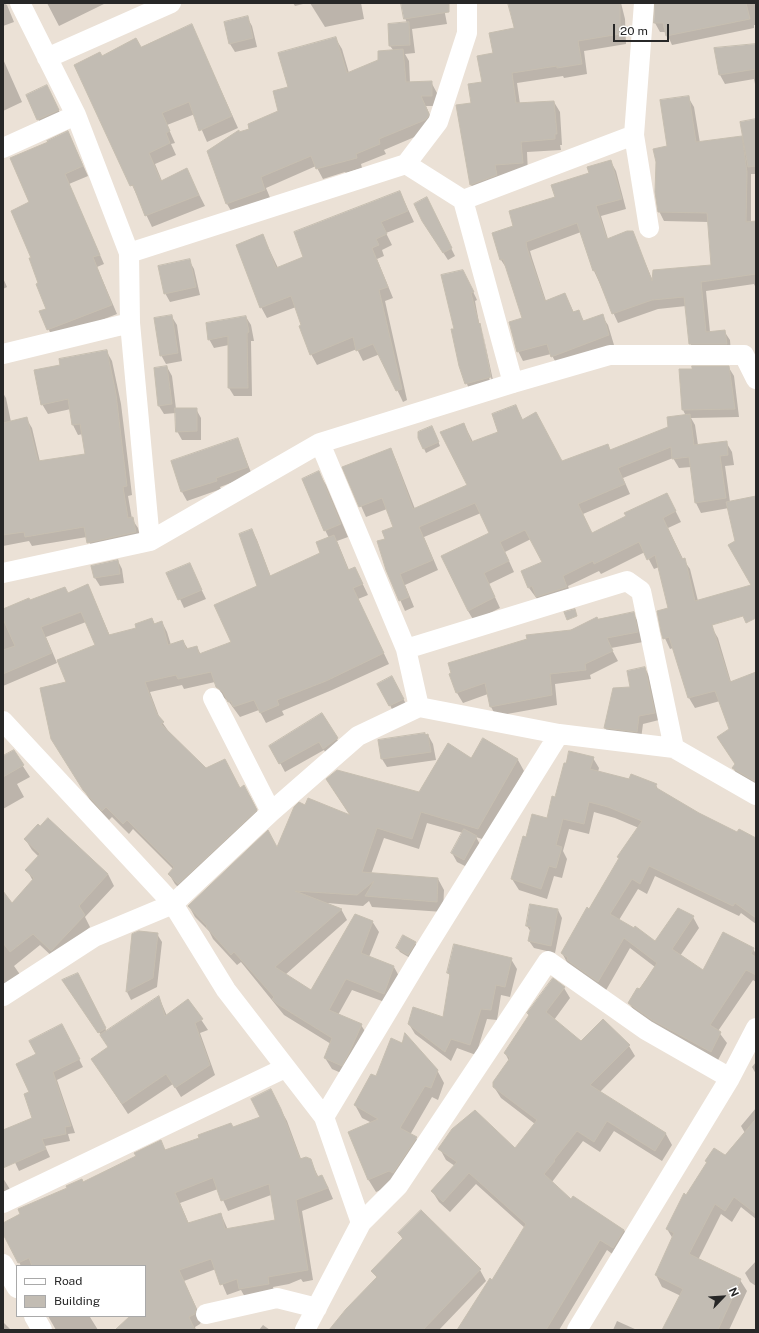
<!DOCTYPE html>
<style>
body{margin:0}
#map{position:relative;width:759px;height:1333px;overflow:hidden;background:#ebe1d6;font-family:"Public Sans",sans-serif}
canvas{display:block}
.frame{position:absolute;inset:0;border:4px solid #272727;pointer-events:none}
.legend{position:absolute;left:16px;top:1265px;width:130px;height:52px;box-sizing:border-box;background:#fff;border:1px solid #a9a9a9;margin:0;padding:5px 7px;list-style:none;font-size:12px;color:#272727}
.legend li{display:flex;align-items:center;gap:8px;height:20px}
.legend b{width:20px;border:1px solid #a9a9a9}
.north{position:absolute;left:703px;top:1277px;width:40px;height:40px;-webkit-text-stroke:3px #fff;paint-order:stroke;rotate:65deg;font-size:11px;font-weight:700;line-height:16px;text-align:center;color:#272727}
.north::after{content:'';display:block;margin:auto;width:14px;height:18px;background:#272727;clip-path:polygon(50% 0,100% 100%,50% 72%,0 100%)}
.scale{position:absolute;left:613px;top:24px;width:56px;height:18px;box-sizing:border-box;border:2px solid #272727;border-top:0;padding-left:5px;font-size:12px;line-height:14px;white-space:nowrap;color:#272727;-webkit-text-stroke:3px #fff;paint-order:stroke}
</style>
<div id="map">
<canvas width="759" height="1333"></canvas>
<div class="frame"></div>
<ul class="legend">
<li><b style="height:5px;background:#fff"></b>Road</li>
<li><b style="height:11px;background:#c2bcb3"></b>Building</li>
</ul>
<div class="north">N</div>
<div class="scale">20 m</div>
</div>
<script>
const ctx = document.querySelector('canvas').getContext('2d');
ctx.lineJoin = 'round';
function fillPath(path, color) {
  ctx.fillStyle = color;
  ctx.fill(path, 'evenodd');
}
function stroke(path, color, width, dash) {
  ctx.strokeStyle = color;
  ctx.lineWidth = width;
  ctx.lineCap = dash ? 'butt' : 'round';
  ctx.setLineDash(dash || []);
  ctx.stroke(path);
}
const shadow = new Path2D(`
 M3,3L7,5L14,22L3,26Z
 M47,3H106L59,26Z
 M293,3H307L295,6Z
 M310,3H361L364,19L325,27Z
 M402,3H443L447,24L412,29L415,53L405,54L409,61L410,83L431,82L437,93L438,106H426L434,125L431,130L384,150L386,154L361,164L362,168L346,173L345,172L323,179L316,166L266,188L271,200L233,214L227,204L239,133L250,130L279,112L289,88L336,39L342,49L349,73L379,61L394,51L390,46L407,23L405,18Z
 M509,3H621L625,19L626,44L584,51L587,74L564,78L563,76L517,83L520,104L554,102L560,112L562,145H560L561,150L527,152L528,174L477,195L471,185L457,106L472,103L483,83L494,54L516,29Z
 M656,3H756V25H754V28L672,45L666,32H660L655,23Z
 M247,17L252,26L257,47L235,52L230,44Z
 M192,26L238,128L207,142L195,114L167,125L175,143L171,144L176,155L155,164L162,181L186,169L205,206L152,227L75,65L141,48Z
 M756,45V89L754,79L725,84L720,75Z
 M3,59L22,102L3,111Z
 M47,86L63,119L43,128L38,119Z
 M688,97L694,107L700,143L744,137L756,120V174H751V223L756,222V288L754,284L706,291L710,332L724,331L730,340L731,353H696L690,343L686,306L658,309L618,323L594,271L581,232L530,251L532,258L546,301L565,294L574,313L578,311L584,321L602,316L608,325L614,345L558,366L551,354L523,361L518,351L523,319L507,269L501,260L514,226L590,173L611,162L616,171L626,209L601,216L608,239L632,232L653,281L712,266L709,222L664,221L659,211L668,147Z
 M68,132L88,176L69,184L104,264L97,267L117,314L53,339L41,312L48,309L32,258L31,203L49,143Z
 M400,192L414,222L386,233L392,245L382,250L384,256L377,259L393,298L385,301L407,400L403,402L380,354L363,361L357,349L317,365L311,354L296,307L267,318L261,307L263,236L278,268L304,257Z
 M430,206L455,256L448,260L428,229Z
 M189,260L194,269L200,295L170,302L165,293Z
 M3,278L7,287L3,289Z
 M467,279L477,300L475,301L490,382H492L482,329L494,385L470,392L460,365L455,329Z
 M172,317L177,325L182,361L166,364L161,355Z
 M246,317L251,325L254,341H251L252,396H234L229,388V345L214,348L209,339Z
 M107,352L112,361L121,404L132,495L128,496L132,519L138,528L141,541L94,552L87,537L32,546L29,541L3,546V393L6,398L11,422L26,418L32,428L40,462L86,455L83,434L78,435L73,425L71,409L48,414L42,404L61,365Z
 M167,367L172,376L176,409H196L201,418V440H182L177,431L176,413L164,414L159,406Z
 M729,368L734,376L739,417L691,418L695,425L698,445L726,442L732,452L734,465L725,466L730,502L756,497V592L736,542L729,508L701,513L696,503L691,467L679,468L673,458L623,478L630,494L583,514L592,534L627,517L667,494L681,522L668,528L683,559L690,569L698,601L699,632L712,628L718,638L731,682L756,673V788L739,778L733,768L736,765L718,738L730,729L720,701L695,708L689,698L673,648L670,649L662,632L669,609L659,567L654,569L645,552L601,574L599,571L568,586L572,598L543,607L529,588L543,562L531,539L505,552L514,572L489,584L500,608L474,621L468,611L491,533L481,513L424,537L438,570L405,585L414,607L405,611L387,570L386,539L394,528L387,509L366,517L344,468L391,449L396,460L415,509L468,486L464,424L473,442L499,432L516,406L523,420L562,462L607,445L611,451L669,427L686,416L683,410Z
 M434,431L440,446L426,453L419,438Z
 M238,439L252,475L220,487L221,489L187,501L182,492L172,461Z
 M319,473L326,485L348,537L337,541L349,570L355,568L368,595L358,599L389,664L332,690L282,711L284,715L266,723L259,710L240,717L229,702L223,697L215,682L184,689L182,685L150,692L160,719L169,732L206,770L240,789L250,796L262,820L184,893L175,884L169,874L174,870L133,829L129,834L112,817L109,820L90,800L58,749L68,683L96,646L86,622L46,637L57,663L3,686V610L30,601L68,594L88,585L110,636L138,629L152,619L155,624L162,622L167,632L171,645L183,641L188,649L197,647L201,655L232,643L258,587L252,530L257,540L271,577L321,553L329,538L325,530Z
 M118,561L122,569L124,583L100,586L95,578Z
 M189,564L206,599L184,608L168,573Z
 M633,613L639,623L643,642L611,648L618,661L590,675L591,679L555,684L557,705L496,716L491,707L488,694L463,703L457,693L450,675L597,620Z
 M645,668L649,676L659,720L643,724L641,739L610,735L605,728Z
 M379,684L396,685L407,706L394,713Z
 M322,715L342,747L328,757L324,750L285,772L271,746Z
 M425,734L428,735L433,744L436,760L387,767L382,759Z
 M483,740L518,760L524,771L485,840L476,837L481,846L469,868L457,862L452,853L463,833L427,823L419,849L384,838L371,874L438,879L444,890L443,912L372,907L369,901L363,906L327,903L341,909L347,920L285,975L311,992L372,921L379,932L369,957L394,967L400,978L390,1004L352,990L338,1015L361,1025L368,1036L348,1076L332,1069L325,1058L331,1044L284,1015L241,962L237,965L213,939L209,931L195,917L189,906L277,849L351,817L327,780L419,793L472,759Z
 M13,751L30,777L17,784L24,797L3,809V757Z
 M593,758L599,768L598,772L656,785L659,791L699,814L738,833L756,839V924L741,913L739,916L655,876L647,894L638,889L619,920L656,942L693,917L699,928L680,956L704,972L753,949L756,954V982L753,980L718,1031L727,1043L717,1062L636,1014L629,1003L655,967L630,948L605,992L568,964L562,953L639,828L615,818L594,812L589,834L569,829L563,851L567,859L562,878L554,876L547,899L519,890L512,879L526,838L548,819L556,798Z
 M25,839L108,874L114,886L85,917L90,927L58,962L40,945L14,966L26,983L3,989V893L12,904L33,881L27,870L39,857L32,850Z
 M558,910L562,918L555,953L534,948L529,941L531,932L527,926Z
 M157,934L162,942L157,987L131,1000L127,992Z
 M415,943L418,947L410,958L400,952L397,948Z
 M511,959L517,969L510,997L501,995L497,1020L487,1019L476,1055L457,1048L451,1061L415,1034L409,1024L444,1018L451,977L448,973Z
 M78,974L107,1032L159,997L167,1016L188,1000L208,1030L200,1033L215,1075L181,1097L173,1084L128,1114L92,1059L110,1052L108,1045L63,981Z
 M564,988L570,998L554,1020L581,1042L629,1046L635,1056L600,1092L666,1134L672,1145L662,1161L614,1131L600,1152L583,1141L552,1182L571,1200L624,1230L630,1241L619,1259L607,1250L559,1330H458L492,1282L525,1228L476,1184L450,1212L439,1202L432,1191L455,1166L446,1160L440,1149L515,1150L535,1124L501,1098L494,1087L509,1061L505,1053Z
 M66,1033L83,1067L57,1080L75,1133L68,1134L70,1141L45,1146L50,1157L19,1171L3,1137V1132L33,1118L31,1093L38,1055Z
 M403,1044L437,1070L444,1083L438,1100L432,1097L410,1135L416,1138L423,1150L397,1183L376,1192L368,1179L372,1123L362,1118L355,1105Z
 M756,1062V1074L752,1067Z
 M276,1101L287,1121L301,1159L310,1160L319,1178L322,1177L328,1187L333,1199L302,1211L313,1280L303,1282L301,1279L289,1284L273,1287L274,1291L246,1299L241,1290L227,1295L216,1269L184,1281L202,1320L200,1324L195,1327L196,1330H125L130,1316H145V1266H21L3,1232V1224L137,1157L160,1142L166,1151L233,1128L261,1118ZM218,1189L228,1211L271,1195L276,1221L228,1230L221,1214L189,1224L180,1203Z
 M756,1108V1219L741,1207L732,1222L721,1214L698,1260L740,1280L747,1291L729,1330H663L681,1296L662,1287L656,1275L673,1239L667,1229L708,1164L706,1161L725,1156L745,1133L741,1126Z
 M3,1178L11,1191L3,1195Z
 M399,1233L480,1270L486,1281L439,1330H329L377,1278L373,1272L403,1240Z
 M756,1261V1286L750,1282L745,1273Z
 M48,1316H92L90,1317L98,1330H56Z
 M617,1321L637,1330H613Z
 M3,1322L11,1330H3Z
 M263,1325L270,1330H259Z`);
const building = new Path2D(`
 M401,3H449V12L404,19Z
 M508,3H620V34L578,41L582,64L557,68V66L512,73L516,103L554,101L557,134H555V139L521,142L523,163L495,165L497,175L470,185L456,105L471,103L468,84L482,82L477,56L493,53L489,33L514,28Z
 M655,3H746L750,19L666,36L663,23H654Z
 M248,16L253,38L229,44L224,22Z
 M409,22L410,45L389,46L388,24Z
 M192,24L232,116L199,131L189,102L162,113L170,131L166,133L170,143L149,153L161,181L187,168L199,195L145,216L133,185L130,186L74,65L100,52L102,56L136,38L141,47Z
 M336,37L347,73L378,60V51L403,49L406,82L432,81V96H421L429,114L428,117L425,120L379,139L380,144L356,154L357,158L316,169L311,156L261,177L265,190L226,204L207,151L239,130V132L249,129L248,124L278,111L273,91L288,87L278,53Z
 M756,44V69L719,75L714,48Z
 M47,85L59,110L37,120L26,95Z
 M689,96L696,142L742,136L747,172L746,222L756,221V274L701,282L706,332L725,330L727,344H689L684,297L652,300L612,314L595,270L593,271L577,223L526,242L527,248L545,301L565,293L573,312L579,310L583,321L603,314L609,335L551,357L547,344L517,352L509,322L522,318L503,259L500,260L492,233L513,226L509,211L555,197L551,185L589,173L587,167L611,160L622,199L596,206L607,239L627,231H633L652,281L653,270L711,265L707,213L658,212L655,192L656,162L653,149L667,146L660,100Z
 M756,119V166L748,167L740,122Z
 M68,131L83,166L65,174L100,255L93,257L112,305L47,330L39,311L46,309L36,284L38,283L29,258H31L11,211L29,202L10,158L48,142L47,141Z
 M400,191L408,211L381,222L387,234L376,239L379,245L372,248L388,287L379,290L402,389L396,391L373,344L356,351L353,337L310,355L299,326L301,325L291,296L260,308L236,245L263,234L276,268L303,257L294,232Z
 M427,197L452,248L443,253L422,221L414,204Z
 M190,259L196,287L164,294L158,266Z
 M463,270L474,292L471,293L479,324L480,323L491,377L465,384L459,366L451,329H454L441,275Z
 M172,315L178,353L160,356L154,318Z
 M246,316L249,332L247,333L248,388H228V336L208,340L206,323Z
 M107,350L116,394L122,445L127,486L123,487L128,518L133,517L136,532L87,543L84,527L25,537L24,532L3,535V423L27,417L38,461L85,454L80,424L72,425L68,399L41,405L34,370L60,365L59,359Z
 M167,366L172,404L158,406L154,368Z
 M692,366H729L735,409L682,410L679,369H692Z
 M516,405L522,420L536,412L562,461L608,444L610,450L668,427L667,417L690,414L694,445L727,441L728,455L720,456L726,498L695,503L689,457L672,459L671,447L618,468L625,484L578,504L592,533L626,516L624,513L667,493L676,511L663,518L682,559L685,558L695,601L751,585L728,545L735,541L726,502L756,496V618L746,623L743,616L712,625L730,682L756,672V782L732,768L735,764L717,737L729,729L715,691L688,698L669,637L663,639L661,632L657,611L668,608L655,555L647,560L639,542L594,564L593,561L563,576L567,587L536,597L532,586L528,588L521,571L542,562L525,530L500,542L509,561L484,573L495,597L468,611L441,556L489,533L475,503L419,527L433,560L400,574L409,597L399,601L386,570L377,541L385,539L382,531L393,527L382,498L359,507L342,467L391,448L413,509L467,485L440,432L464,423L471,442L498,432L492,414Z
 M175,408H197V431L176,432Z
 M432,426L439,442L423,449L418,438V432Z
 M238,438L248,467L216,478L217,481L181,492L171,461Z
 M319,471L341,524L324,531L302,479Z
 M252,529L270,576L320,553L316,542L334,535L348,570L355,567L363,584L353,588L384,653L326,681L277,700L279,705L260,713L254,700L233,707L231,701L228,702L223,692L216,687L211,672L178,679L176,675L145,682L157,714L164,722L161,724L206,768L225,759L240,788L244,785L257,810L178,884L168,874L174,867L127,820L123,824L106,807L102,811L83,790L51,739L40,688L66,682L57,660L95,645L81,612L41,627L52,653L3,674V650L15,646L3,619V609L29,598L30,600L65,587L68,593L88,584L109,635L136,628L135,624L152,618L154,624L162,621L168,645L183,640L186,649L197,646L199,654L231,642L214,605L257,586L239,534Z
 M118,560L120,574L94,578L91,566Z
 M190,563L202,590L178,600L166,573Z
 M575,609L577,616L567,620L564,612Z
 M634,612L638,632L607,638L613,651L585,664L586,670L550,674L552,695L490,707L485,683L456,693L449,674L451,673L448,663L527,639L526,635L571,630L597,617L598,619Z
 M645,667L655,713L639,716L637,732L604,728L613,688L630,687L627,671Z
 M392,676L404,699L389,706L377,684Z
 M322,713L338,738L323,749L319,742L279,764L269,746Z
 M425,733V735L428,734L431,752L381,759L378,740Z
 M483,738L518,759L478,829L421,812L412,839L377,828L362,872L438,878L437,902L365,896L374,881L357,895L295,891L342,909L275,967L311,990L355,914L373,921L361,953L394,966L384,994L346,979L329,1010L362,1024L350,1051L342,1066L324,1058L332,1038L277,1004L272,999L274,997L234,952L231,955L206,927L207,926L188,906L268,830L277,847L294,807L299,802L305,805L308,798L350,815L326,779L337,770L419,792L448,743L471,758Z
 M14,750L24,765L3,777V756Z
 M569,751L594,757L590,769L629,779L631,774L657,784L655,787L699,813L737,832L739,829L756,838V918L735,903L733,906L649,866L640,884L632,879L610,914L634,928L635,926L655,941L678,908L694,916L672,949L703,970L723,932L754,948L751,954L756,957V975L746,970L710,1025L721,1032L711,1052L652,1020L628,1003L637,988L640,989L657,963L624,938L598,982L567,960L568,958L561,953L587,907L589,909L619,858L617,857L642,821L608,807L589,802L584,824L563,819L556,845L562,847L556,868L549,866L541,889L511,879L523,836L526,837L532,814L547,818L552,796L555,797L564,763H566Z
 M48,818L108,874L79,906L85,915L51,951L33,934L10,952L3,943V891L12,903L34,878L25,870L40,854L24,839L38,824L40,826Z
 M464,829L477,836L464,860L451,853Z
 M530,904L558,909L551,946L528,941L531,927L526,926Z
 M139,931L158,933L153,978L126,992L132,934Z
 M403,935L416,942L408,955L396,948Z
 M454,944L512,958L505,987L496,985L491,1010L481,1009L470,1045L451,1039L445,1052L408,1024L413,1007L443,1017L450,974L447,973Z
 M78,973L106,1028L98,1033L62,980Z
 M553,978L565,987L546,1012L581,1041L603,1019L630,1045L590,1085L666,1133L655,1151L607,1121L594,1142L577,1131L554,1160L555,1161L544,1174L571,1199L573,1196L624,1230L613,1248L600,1240L546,1330H457L490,1278L492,1280L526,1224L469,1173L443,1202L431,1191L457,1162L438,1149L452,1129L475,1110L515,1148L537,1120L493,1087V1082L510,1058L504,1053L529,1015L527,1013Z
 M159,996L165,1016L188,999L203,1019L195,1023L210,1065L175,1088L166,1074L122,1104L91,1059L108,1047L100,1035Z
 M62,1024L80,1059L53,1072L71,1126L65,1127L66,1134L42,1139L46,1149L3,1168V1130L32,1118L24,1094L29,1092L16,1064L36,1054L29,1041Z
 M405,1033L438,1070L431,1088L425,1086L400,1128L417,1137L393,1173L389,1171L368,1180L348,1132L378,1119L354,1105L371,1074L376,1076L391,1038L402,1043Z
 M271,1089L281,1109L300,1159L306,1157L311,1159L317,1177L322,1175L328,1188L296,1200L308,1270L268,1277L269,1284L239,1289L237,1279L220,1285L211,1259L179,1270L196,1308L195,1314L189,1317L195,1330H115L130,1316H145V1266H32L29,1258L18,1263L3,1234V1223L20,1214L18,1209L67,1188L66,1186L82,1179L83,1182L136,1156L134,1153L161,1140L165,1150L199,1138L198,1135L231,1123L233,1127L260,1117L251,1099ZM213,1178L221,1201L269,1184L275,1220L225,1229L221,1213L188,1223L175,1193Z
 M756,1119V1214L734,1197L725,1211L715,1204L689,1254L741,1279L718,1330H662L683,1289L655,1275L674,1233L666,1229L684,1193L686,1195L707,1162L705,1161L714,1148L725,1155Z
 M421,1210L481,1269L423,1330H329L346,1309L377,1277L371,1271L403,1238L398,1233Z`);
const minor = new Path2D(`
 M20,3L76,115L129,253L130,323L150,541
 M467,3V33L438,122L406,164L463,200L513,383
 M644,3L634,135L649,228
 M47,58L171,3
 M3,148L76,115
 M463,200L634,135
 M129,253L406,164
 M3,354L130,323
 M320,443L406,649L419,707
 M3,573L150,541L320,443L513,383L610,355H744L756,379
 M406,649L627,581L641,591L674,748
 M213,698L271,812
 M3,721L173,904L226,990L324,1117L361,1223
 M3,996L94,937L173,904L271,812L358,736L419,707L559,734L674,748L756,795
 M324,1117L422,954L559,734
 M3,1203L285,1068
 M3,1264L17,1288
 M206,1314L277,1298L317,1308
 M34,1316L42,1330
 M305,1330L361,1223L398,1186L548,961L646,1030L730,1078
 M577,1330L730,1078L756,1028`);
fillPath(shadow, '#0003');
fillPath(building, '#c2bcb3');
stroke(building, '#c6beb0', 1);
stroke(minor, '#fff', 20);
</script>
